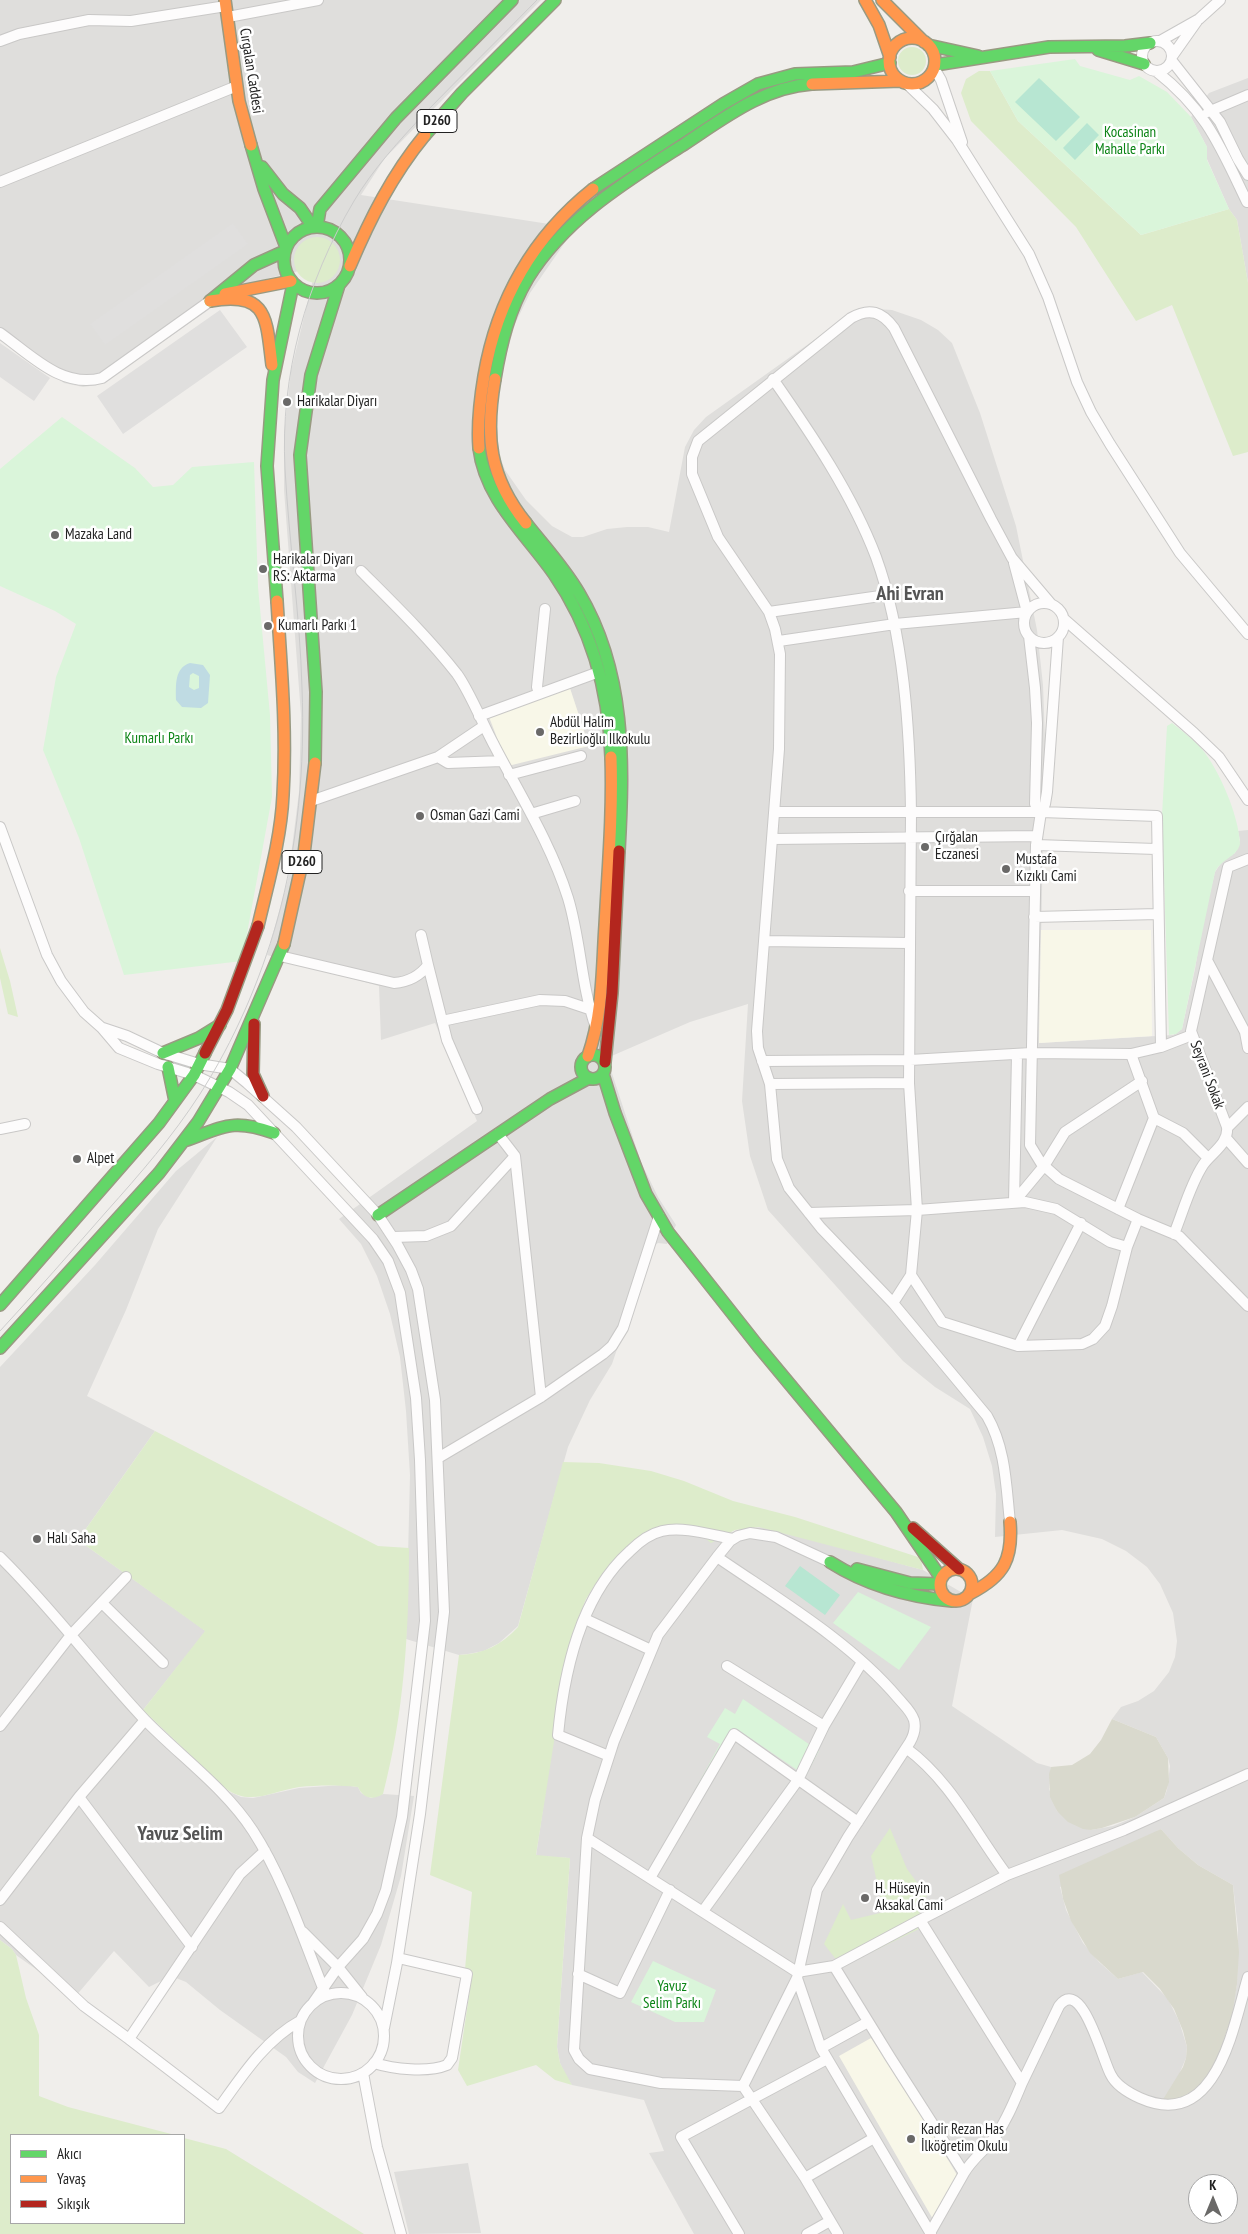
<!DOCTYPE html>
<meta charset="utf-8">
<style>
body{margin:0}
#map{position:relative;width:1248px;height:2234px;overflow:hidden;background:#f0eeeb;font-family:"PT Sans Narrow",sans-serif}
canvas{display:block}
.legend{position:absolute;left:10px;top:2134px;width:175px;height:90px;box-sizing:border-box;background:#fff;border:1px solid #a7a7a7;margin:0;padding:6px 9px;list-style:none;font-size:15px;color:#222}
.legend li{display:flex;align-items:center;gap:10px;height:25px}
.legend b{width:25px;border:1px solid #a7a7a7}
.north{position:absolute;left:1188px;top:2174px;width:50px;height:50px;box-sizing:border-box;background:#fff;border:1px solid #a7a7a7;border-radius:50%;rotate:0deg;font-size:14px;font-weight:700;line-height:20px;text-align:center;color:#222}
.north::after{content:'';display:block;margin:auto;width:18px;height:22px;background:#6a6968;clip-path:polygon(50% 0,100% 100%,50% 72%,0 100%)}
</style>
<div id="map">
<canvas width="1248" height="2234"></canvas>
<ul class="legend">
<li><b style="height:6px;background:#63d668"></b>Akıcı</li>
<li><b style="height:6px;background:#ff974d"></b>Yavaş</li>
<li><b style="height:6px;background:#b3261e"></b>Sıkışık</li>
</ul>
<div class="north">K</div>
</div>
<script>
const ctx = document.querySelector('canvas').getContext('2d');
ctx.lineJoin = 'round';
function fillPath(path, color) {
  ctx.fillStyle = color;
  ctx.fill(path, 'evenodd');
}
function stroke(path, color, width, dash) {
  ctx.strokeStyle = color;
  ctx.lineWidth = width;
  ctx.lineCap = dash ? 'butt' : 'round';
  ctx.setLineDash(dash || []);
  ctx.stroke(path);
}
function label(font, color, halo, rows, align = 'center') {
  ctx.font = font + ' "PT Sans Narrow",sans-serif';
  ctx.lineWidth = 5;
  ctx.setLineDash([]);
  ctx.textBaseline = 'middle';
  ctx.strokeStyle = halo;
  ctx.fillStyle = color;
  for (const [text, x, y, turn = 0] of rows) {
    ctx.save();
    ctx.translate(x, y);
    ctx.rotate((+turn || 0) * Math.PI / 180);
    ctx.textAlign = isNaN(turn) ? turn : align;
    if (halo) ctx.strokeText(text, 0, 0);
    ctx.fillText(text, 0, 0);
    ctx.restore();
  }
}
const residential = new Path2D(`
 M0,0H541L385,158L361,195L575,228L530,293L515,324L502,371L497,409L496,446L505,470L526,500L552,526L572,537H583L607,529L627,527H648L669,532L685,447L694,430L706,417L859,308L892,310L921,320L938,330L952,343L980,413L1016,526L1037,630L1043,685L1045,740L1039,1043L1173,1035L1182,1029L1195,969L1202,925L1215,872L1223,860L1235,853L1240,840L1238,831L1248,830V2234H694L649,2153L664,2151L644,2100L572,2085L567,2078L560,2063L557,2047L570,1858L536,1856L555,1726L576,1624L593,1588L609,1567L626,1550L670,1531L719,1537L743,1528L767,1527L923,1570L973,1599L952,1706L1037,1763L1051,1767L1049,1789L1057,1811L1091,1830L1113,1826L1135,1817L1164,1798L1167,1790L1170,1766L1168,1758L1156,1737L1112,1719L1121,1707L1138,1701L1154,1691L1169,1672L1175,1657L1177,1641L1173,1613L1160,1584L1147,1567L1126,1551L1102,1539L1062,1530L995,1537L996,1494L992,1466L983,1437L970,1409L935,1387L903,1361L768,1210L750,1156L742,1101L748,1004L690,1022L607,1058L641,1162L658,1197L676,1225L667,1244L658,1243L651,1248L612,1364L590,1400L568,1447L518,1626L499,1643L484,1651L468,1654L459,1655L406,1639L410,1475L406,1411L400,1357L390,1314L377,1276L361,1244L339,1219L477,1121L435,1023L381,1040L379,986L267,955L288,879L299,792L301,715L284,490V433L291,371L316,267L269,278L231,294L144,355L97,385L83,387L64,383L0,339ZM1161,1829L1178,1848L1198,1865L1233,1885L1238,1929L1237,1984L1227,2034L1180,2072L1186,2058L1187,2047L1179,2021L1168,1999L1142,1972L1118,1979L1099,1962L1083,1943L1066,1910L1060,1887ZM1198,2184H1228V2214H1198Z
 M1248,78V283L1237,220L1229,209L1207,159V147L1191,117L1209,93Z
 M217,1137L158,1229L126,1310L87,1396L155,1431L78,1540L206,1631L143,1710L230,1792L241,1797L253,1798L299,1788L343,1785L358,1787L361,1793L371,1798L383,1794L414,1796L401,1876L381,1945L352,2015L315,2083L298,2072L286,2057L220,2010L186,1982L176,1978L165,1979L149,1987L114,1951L75,1997L16,1955L12,1949L0,1940V1367L95,1265L176,1171Z
 M468,2163L481,2233L409,2234L394,2172Z`);
const education = new Path2D(`
 M570,688L589,746L508,766L489,717Z
 M1041,930H1151L1152,1036L1039,1043Z
 M871,2038L912,2099L960,2180L947,2214L939,2222L934,2221L839,2056Z`);
const construction = new Path2D(`
 M1112,1719L1156,1737L1168,1758L1169,1782L1164,1798L1135,1817L1102,1828L1091,1830L1083,1829L1068,1822L1057,1811L1050,1797L1049,1774L1051,1767L1072,1765L1090,1754L1101,1740Z
 M1161,1829L1178,1848L1198,1865L1233,1885L1239,1952L1237,1984L1232,2016L1213,2071L1189,2097L1162,2101L1183,2067L1186,2058L1187,2047L1183,2031L1174,2009L1160,1989L1143,1972L1118,1979L1090,1953L1071,1921L1063,1899L1059,1875Z`);
const grass = new Path2D(`
 M898 61a14 14 0 1 1 28 0a14 14 0 1 1-28 0Z
 M979,71H990L1018,121L1141,235L1229,209L1237,220L1248,283V452L1233,456L1172,305L1136,321L1076,227L971,121L961,93L966,79Z
 M294 260a23 23 0 1 1 46 0a23 23 0 1 1-46 0Z
 M0,948L10,981L18,1017L8,1014L0,978Z
 M155,1431L378,1546L409,1548C409,1631 404,1714 383,1794C372,1801 363,1798 358,1787C338,1785 319,1785 299,1787C273,1791 249,1807 225,1788L143,1710L205,1631L78,1540Z
 M563,1462L599,1463L651,1471L684,1481L733,1501L795,1517L921,1558L923,1570L759,1527L735,1530L711,1543L694,1529L658,1534L617,1558L600,1577L586,1599L576,1624L566,1666L536,1855L570,1858L557,2047L560,2063L572,2085L555,2080L536,2065L467,2086L458,2070L471,1982V1972L465,1969L472,1892L430,1875L459,1655C483,1654 502,1645 518,1627Z
 M890,1828L907,1869L927,1896L914,1904L927,1925L842,1967L824,1944L843,1904L851,1920L884,1912L871,1856Z
 M0,1940L12,1949L16,1955L26,1998L39,2035V2096L68,2107L175,2135H11V2223H184V2138L226,2149L364,2234H0Z`);
const park = new Path2D(`
 M1075,59L1080,66L1130,80L1139,76L1167,92L1191,117L1207,147V160L1229,209L1141,235L1018,121L990,71Z
 M62,417L135,468L153,487L173,485L192,467L254,462L258,587L270,715L272,797L242,961L124,975L79,838L43,750L56,677L76,624L55,611L0,586V469Z
 M1172,723C1182,731 1193,739 1201,748C1219,769 1239,816 1240,844C1237,857 1221,859 1215,872L1182,1029L1176,1034L1169,1035L1162,815L1167,726Z
 M858,1592L931,1627L899,1670L833,1623Z
 M743,1699L819,1751L806,1776L737,1729L687,1819L681,1815L720,1744L707,1737L725,1708L735,1714Z
 M653,1961L716,1990L704,2022H675L631,2002Z`);
const pitch = new Path2D(`
 M1039,78L1080,117L1056,141L1015,102Z
 M1087,123L1099,135L1075,160L1063,148Z
 M800,1566L840,1595L825,1615L785,1586Z`);
const parking = new Path2D(`
 M233,223L248,244L105,345L90,324Z
 M220,310L247,347L123,434L97,396Z
 M0,343L50,378L34,401L0,377Z`);
const water = new Path2D(`
 M190,663L203,665L210,675L208,703L201,708L182,707L176,700C176,686 174,668 190,663ZM193,673L199,676V688L194,690L189,687L190,675Z`);
const street = new Path2D(`
 M228,17L318,0
 M1142 56a15 15 0 1 1 30 0a15 15 0 1 1-30 0Z
 M0,41L19,34L89,20L131,21L226,6
 M1160,41L1199,19L1220,0
 M1173,55L1197,21
 M1172,61L1220,122L1238,159L1248,175
 M934,68L941,80L962,142
 M1156,71C1207,111 1220,146 1247,202
 M906,83L933,109L957,140L1029,254L1048,297L1077,382L1091,412L1110,444L1180,553L1248,634
 M1208,112L1248,95
 M0,182L237,86
 M0,333C31,355 62,389 102,378L210,301
 M773,379C812,435 852,494 876,557C904,634 910,731 911,813L909,1083L917,1210L911,1275L893,1303
 M361,571C394,604 428,637 457,674C470,692 483,725 494,745C520,795 551,844 568,898C581,941 581,986 596,1028
 M1024 623a20 20 0 1 1 40 0a20 20 0 1 1-40 0Z
 M769,612L887,595
 M1064,619L1194,733L1219,757L1248,800
 M1029,636L1035,688L1037,723L1035,804L1041,812
 M1058,637L1047,792L1045,804L1041,812L1036,845L1030,1145L1041,1163L1059,1179L1138,1219L1179,1236L1248,1306
 M779,641L895,624L1027,612L1014,563
 M539,694L537,687L545,609
 M479,716L599,672
 M438,757L484,726
 M509,775L581,756
 M311,801L438,757L448,763L502,761
 M775,812H1041L1157,816L1161,1047
 M531,814L575,801
 M0,827L47,955L61,981L84,1012L102,1028L119,1048L158,1064L194,1075L229,1092L248,1105L373,1239L388,1261L400,1293L416,1398L420,1460L425,1621L402,1817L386,1890L377,1914L363,1939L338,1967L313,2003
 M773,839L1037,836
 M1036,845L1156,849
 M909,891H1034
 M1034,917L1158,914
 M764,941L909,943
 M280,956L394,983C408,982 419,977 428,965L421,935
 M1207,960L1245,1032L1248,1048
 M428,965L447,1040L477,1109
 M442,1021L540,1000L565,1001L589,1009
 M103,1028L127,1036L163,1053L199,1064L230,1069L247,1083L296,1127L378,1215L397,1244L411,1270L418,1289L435,1400L444,1612L420,1814L397,1963L384,2028
 M762,1061L910,1060L1031,1053L1131,1054L1161,1047L1192,1035
 M770,1084L909,1083
 M1154,1118L1183,1133L1208,1158
 M1227,1128L1248,1107
 M0,1129L25,1124
 M498,1134L515,1156L541,1397
 M1226,1138L1248,1163
 M1014,1202L1044,1166L1065,1132L1142,1081
 M1014,1202L1017,1055
 M1118,1209L1154,1118L1131,1054
 M809,1213L917,1210L1025,1202L1056,1209L1110,1242L1127,1247L1138,1219
 M1174,1234C1183,1212 1190,1185 1203,1165C1211,1153 1229,1144 1227,1127L1191,1031L1228,867L1248,859
 M393,1237L426,1236L451,1226L515,1156
 M911,1275L942,1322L1018,1346L1082,1344L1093,1339L1105,1326L1112,1306L1127,1247
 M1018,1346L1081,1223
 M438,1458L541,1397L603,1354L612,1346L623,1328L659,1216
 M1010,1522C1006,1486 1006,1449 987,1416L893,1303L821,1228L789,1188L777,1159L770,1084L758,1048L757,1031L779,749L780,654L775,629L769,612L718,537L692,474V457L698,441L851,318C870,307 882,312 894,328L991,519L1012,558L1051,604
 M0,1557C52,1608 95,1667 145,1720C181,1757 225,1788 253,1831C284,1879 304,1941 325,1993
 M717,1557C778,1599 850,1641 898,1698C904,1705 911,1711 914,1720C916,1728 914,1735 910,1742L848,1837L817,1890L797,1978L821,2048L931,2234
 M102,1603L163,1663
 M585,1619L651,1650
 M727,1666L824,1726
 M0,1726L71,1635L126,1577
 M906,1748C951,1781 974,1831 1007,1875L1124,1830L1248,1774
 M609,1756L558,1735C564,1671 580,1596 630,1551C639,1542 649,1534 662,1531C684,1526 711,1535 733,1539
 M79,1797L192,1947
 M587,1838L797,1972L834,1966L890,2057L964,2173L930,2233
 M265,1851L240,1874L129,2039L219,2108C242,2076 265,2040 300,2021
 M650,1878L734,1734L858,1822
 M0,1900L79,1797L145,1720
 M703,1911L798,1780L824,1726L862,1662
 M920,1920L1007,1875
 M0,1927L84,2006L129,2039
 M303,1932L338,1967L362,1997
 M834,1966L920,1920L1022,2083C1014,2102 1007,2120 995,2137C985,2150 972,2159 964,2173
 M578,1974L620,1993L670,1890
 M797,1978L743,2086L661,2083L590,2069L579,2059L574,2050L587,1838L595,1800L614,1741L658,1635L717,1557L730,1541L738,1536L750,1533L776,1537L830,1562
 M298 2036a43 43 0 1 1 86 0a43 43 0 1 1-86 0Z
 M821,2048L868,2022
 M374,2063C393,2069 428,2073 447,2065L452,2058L467,1974L398,1958
 M363,2073L377,2147L401,2234
 M1022,2083L1059,2006C1082,1975 1103,2062 1111,2075C1116,2085 1129,2093 1140,2098C1217,2132 1233,2027 1248,1977
 M743,2086L805,2178L838,2234
 M805,2178L874,2138
 M739,2234L681,2137L827,2059
 M807,2234L830,2221`);
const fast = new Path2D(`
 M928,45L978,56
 M1098,50L1144,64
 M935,65L1049,47L1125,46L1150,43
 M425,135L462,93L555,0
 M251,145L264,189L286,247
 M262,167L283,194L300,208L313,227
 M593,189L723,104L758,84L795,74L853,72L890,63
 M284 260a33 33 0 1 1 66 0a33 33 0 1 1-66 0Z
 M317,227L320,209L396,118L512,0
 M210,301L254,265L285,251
 M495,379C501,343 509,310 528,278C566,217 627,181 686,143C724,118 764,87 812,84
 M479,448C485,499 526,534 554,574C592,629 609,691 611,757
 M526,523C544,546 564,567 579,593C626,672 624,762 619,851
 M277,601L267,466L273,380L293,284
 M315,763L316,692L300,455L311,375L339,285
 M163,1053L199,1038L220,1025
 M581 1067a12 12 0 1 1 24 0a12 12 0 1 1-24 0Z
 M168,1067L175,1101
 M603,1074L615,1113L646,1194L668,1232L758,1346L896,1512L941,1578
 M184,1141C224,1127 232,1118 274,1133
 M378,1215L550,1099L589,1078
 M0,1305L159,1123L194,1075L205,1053
 M0,1348L159,1173L198,1122L230,1069L284,944
 M830,1562C868,1586 908,1597 952,1601
 M857,1569L910,1583L940,1584`);
const slow = new Path2D(`
 M225,0L239,101L251,145
 M865,0L879,25L890,57
 M882,0L924,42
 M889 61a23 23 0 1 1 46 0a23 23 0 1 1-46 0Z
 M812,84L901,81
 M350,266C370,219 392,175 425,135
 M225,294L291,281
 M210,301C268,291 266,317 272,365
 M495,379C485,436 489,477 526,523
 M479,448C477,423 480,400 484,376C497,300 533,237 593,189
 M258,926C268,883 281,839 283,795C287,730 281,666 277,601
 M284,944L304,854L315,763
 M588,1056C603,1013 602,969 605,925C608,869 613,813 611,757
 M940 1585a16 16 0 1 1 32 0a16 16 0 1 1-32 0Z
 M971,1593C1004,1576 1013,1559 1010,1522`);
const jam = new Path2D(`
 M254,1024L253,1074L263,1096
 M205,1053L227,1010L258,926
 M605,1062L612,993L619,851
 M913,1528L959,1569`);
const tram = new Path2D(`
 M0,1331C36,1292 71,1252 106,1212C140,1174 173,1136 200,1094C234,1041 260,981 277,921C298,846 305,766 302,688C300,615 289,542 285,469C280,375 306,282 354,201C373,169 399,141 425,113C462,75 500,38 537,0`);
const markers = [
 [287,402,5,"#6a6968"],
 [55,535,5,"#6a6968"],
 [263,569,5,"#6a6968"],
 [268,626,5,"#6a6968"],
 [540,732,5,"#6a6968"],
 [420,816,5,"#6a6968"],
 [925,847,5,"#6a6968"],
 [1006,869,5,"#6a6968"],
 [77,1159,5,"#6a6968"],
 [37,1539,5,"#6a6968"],
 [865,1898,5,"#6a6968"],
 [911,2139,5,"#6a6968"]
];
const shields = [
 [437,121,40],
 [302,862,40]
];
const shieldNames = [
 ["D260",437,121],
 ["D260",302,862]
];
const streetNames = [
 ["Cırgalan Caddesi",251,71,81],
 ["Seyrani Sokak",1207,1075,69]
];
const parkNames = [
 ["Kocasinan",1130,133],
 ["Mahalle Parkı",1130,150],
 ["Kumarlı Parkı",159,739],
 ["Yavuz",672,1987],
 ["Selim Parkı",672,2004]
];
const poiNames = [
 ["Harikalar Diyarı",297,402],
 ["Mazaka Land",65,535],
 ["Harikalar Diyarı",273,560],
 ["RS: Aktarma",273,577],
 ["Kumarlı Parkı 1",278,626],
 ["Abdül Halim",550,723],
 ["Bezirlioğlu Ilkokulu",550,740],
 ["Osman Gazi Cami",430,816],
 ["Çırğalan",935,838],
 ["Eczanesi",935,855],
 ["Mustafa",1016,860],
 ["Kızıklı Cami",1016,877],
 ["Alpet",87,1159],
 ["Halı Saha",47,1539],
 ["H. Hüseyin",875,1889],
 ["Aksakal Cami",875,1906],
 ["Kadir Rezan Has",921,2130],
 ["İlköğretim Okulu",921,2147]
];
const districtNames = [
 ["Ahi Evran",910,594],
 ["Yavuz Selim",180,1834]
];
fillPath(residential, '#dfdedc');
fillPath(education, '#f8f7e8');
fillPath(construction, '#d9d9cd');
fillPath(grass, '#ddeccb');
fillPath(park, '#daf5da');
fillPath(pitch, '#b7e6d2');
fillPath(parking, '#e0dfde');
fillPath(water, '#bfdbe3');
stroke(street, '#c9c8c7', 12);
stroke(fast, '#999a82', 14);
stroke(slow, '#999a82', 14);
stroke(jam, '#999a82', 14);
stroke(street, '#fdfcfc', 10);
stroke(fast, '#63d668', 11);
stroke(slow, '#ff974d', 11);
stroke(jam, '#b3261e', 11);
stroke(tram, '#ccc', 1);
for (const [x, y, r, color] of markers) {
  const dot = new Path2D();
  dot.arc(x, y, r, 0, 2 * Math.PI);
  ctx.fillStyle = color;
  ctx.fill(dot);
  stroke(dot, '#fff', 2);
}
for (const [x, y, w] of shields) {
  const box = new Path2D();
  box.roundRect(x - w / 2, y - 11.5, w, 23, 4);
  ctx.fillStyle = '#fff';
  ctx.fill(box);
  stroke(box, '#222', 1);
}
label('bold 14px', '#222', null, shieldNames);
label('15px', '#222', '#fff', streetNames);
label('15px', '#0c8416', '#fff', parkNames);
label('15px', '#222', '#fff', poiNames, 'left');
label('bold 20px', '#555', '#fff', districtNames);
</script>
